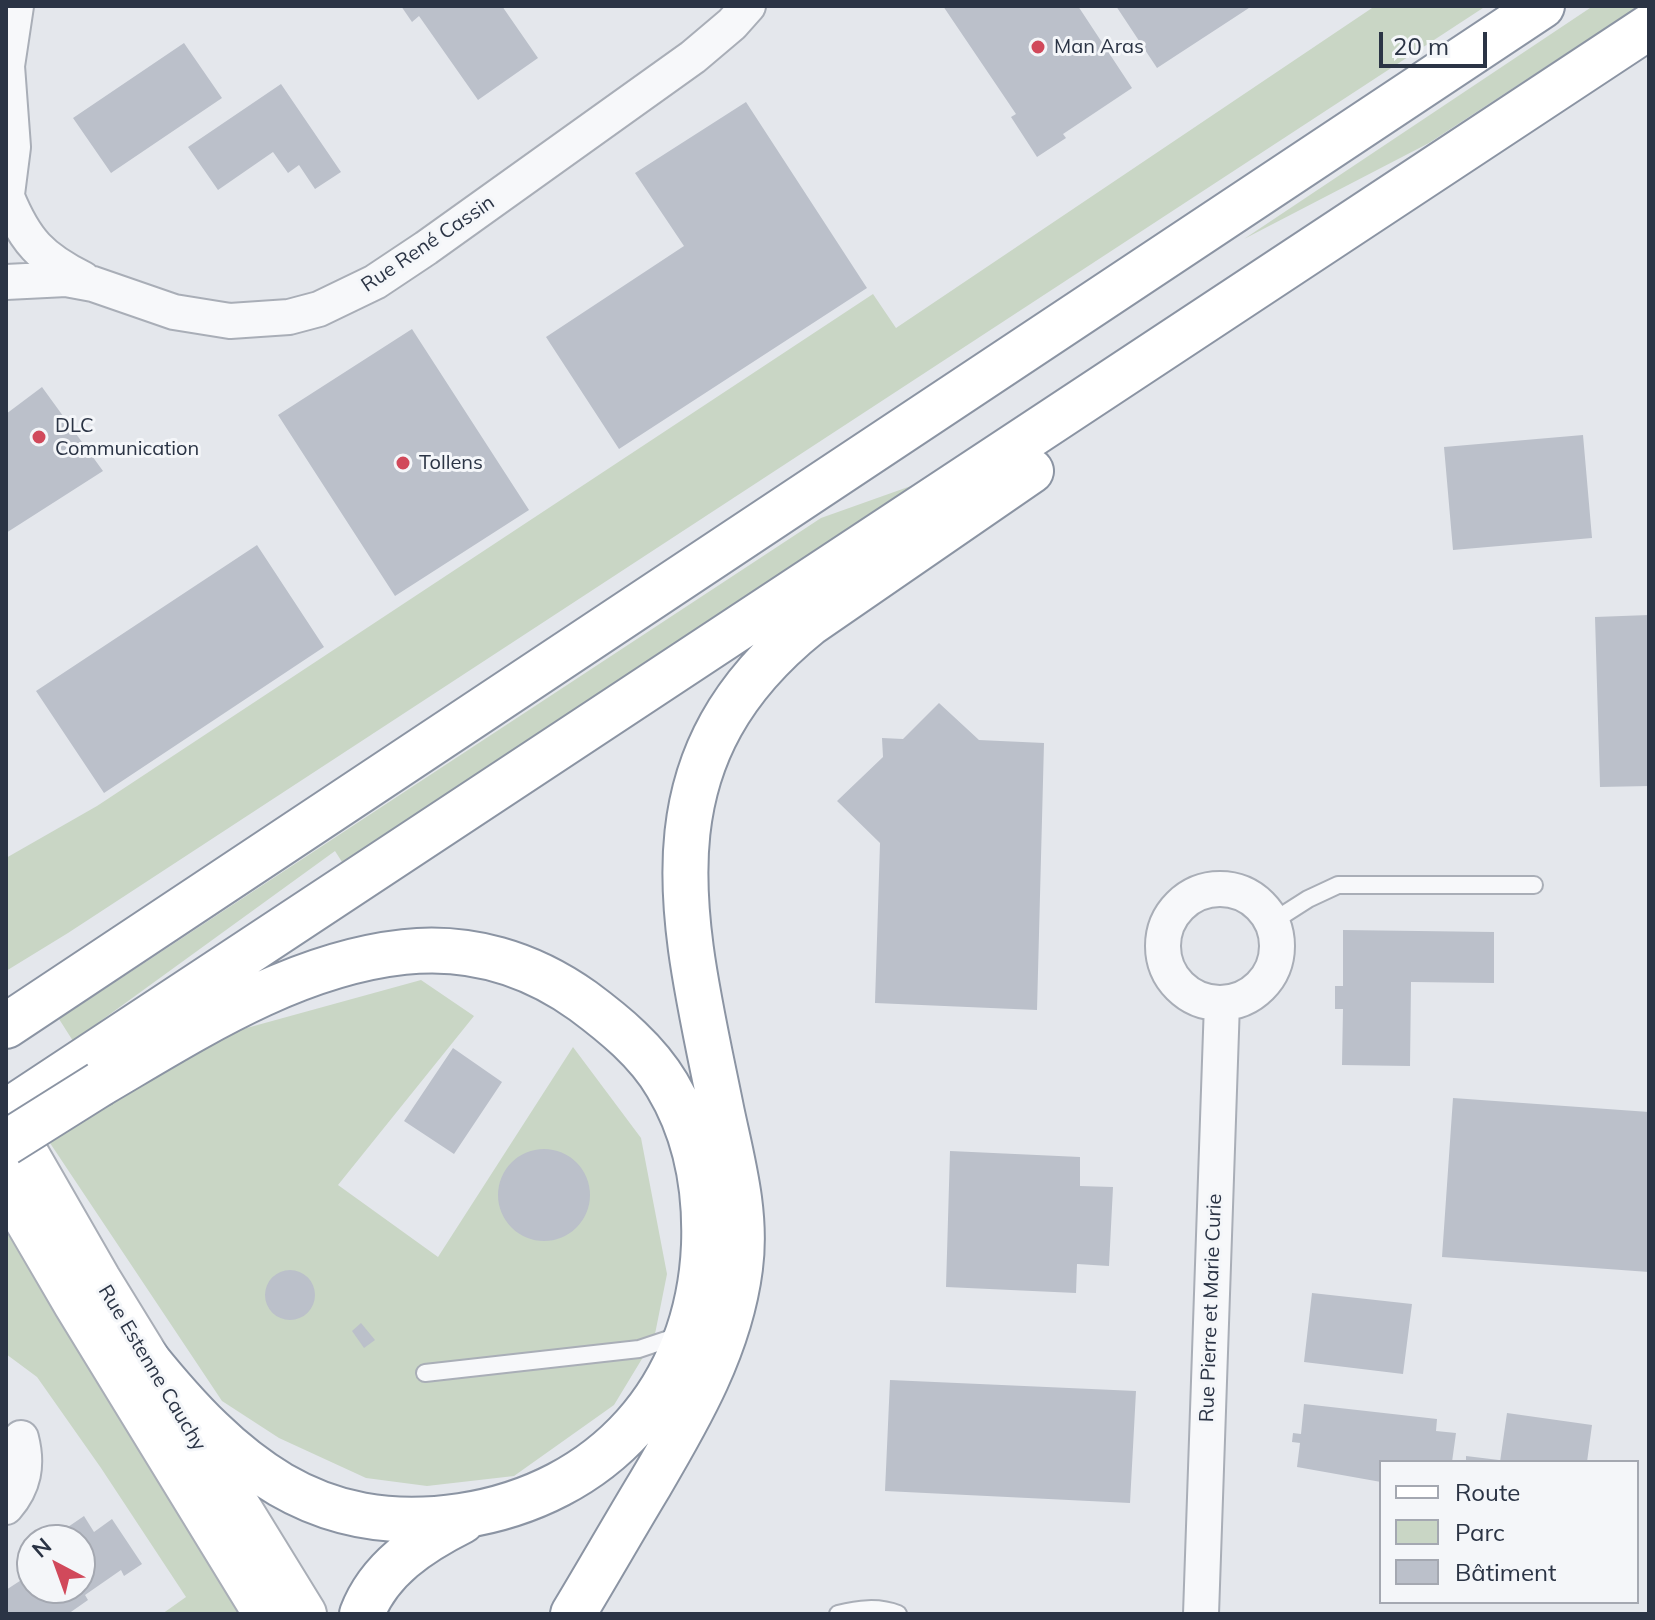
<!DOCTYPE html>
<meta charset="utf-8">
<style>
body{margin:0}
#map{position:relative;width:1655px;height:1620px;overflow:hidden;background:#e4e7ec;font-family:Mulish,sans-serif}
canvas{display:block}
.frame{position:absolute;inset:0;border:8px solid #2b3445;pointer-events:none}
.legend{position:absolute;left:1379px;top:1460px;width:260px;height:144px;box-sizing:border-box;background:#f4f6f9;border:2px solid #a4a8b1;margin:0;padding:10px 14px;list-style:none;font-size:24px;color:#2b3445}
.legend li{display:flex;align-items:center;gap:16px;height:40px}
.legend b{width:40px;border:2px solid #a4a8b1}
.north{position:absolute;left:16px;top:1524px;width:80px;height:80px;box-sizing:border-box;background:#f4f6f9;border:2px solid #a4a8b1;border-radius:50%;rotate:319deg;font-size:22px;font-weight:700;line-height:32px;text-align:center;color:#2b3445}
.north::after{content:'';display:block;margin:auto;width:28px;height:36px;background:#d1495b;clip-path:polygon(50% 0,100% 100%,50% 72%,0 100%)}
.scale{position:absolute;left:1379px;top:32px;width:108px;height:36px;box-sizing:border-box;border:4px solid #2b3445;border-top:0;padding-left:10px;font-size:24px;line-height:28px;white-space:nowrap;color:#2b3445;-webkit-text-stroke:6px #f4f6f9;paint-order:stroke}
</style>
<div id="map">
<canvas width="1655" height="1620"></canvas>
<div class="frame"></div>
<ul class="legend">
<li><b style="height:10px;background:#fff"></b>Route</li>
<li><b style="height:22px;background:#c9d6c5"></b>Parc</li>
<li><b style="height:22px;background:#bbc0ca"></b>Bâtiment</li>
</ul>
<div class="north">N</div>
<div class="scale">20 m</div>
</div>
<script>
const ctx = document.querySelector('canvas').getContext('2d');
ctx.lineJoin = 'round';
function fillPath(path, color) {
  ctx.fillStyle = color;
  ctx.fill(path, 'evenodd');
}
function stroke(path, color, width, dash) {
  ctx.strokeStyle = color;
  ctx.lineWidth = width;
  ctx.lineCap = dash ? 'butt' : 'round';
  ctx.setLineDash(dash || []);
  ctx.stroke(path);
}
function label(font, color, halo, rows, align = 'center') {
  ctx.font = font + ' Mulish,sans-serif';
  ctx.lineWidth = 6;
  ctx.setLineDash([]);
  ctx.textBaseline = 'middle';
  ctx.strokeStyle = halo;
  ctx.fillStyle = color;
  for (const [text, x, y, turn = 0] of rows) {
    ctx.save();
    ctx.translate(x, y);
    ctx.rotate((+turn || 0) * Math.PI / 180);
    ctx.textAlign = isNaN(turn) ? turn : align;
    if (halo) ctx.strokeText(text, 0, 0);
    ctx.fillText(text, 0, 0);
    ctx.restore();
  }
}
const green = new Path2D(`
 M1375,6H1486L68,933L6,971V858L97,806L873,294L896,328Z
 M1593,6H1639L1429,143L1244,239Z
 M925,481L344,865L335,851L73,1041L59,1019L821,518Z
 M421,980L474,1016L338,1185L438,1257L573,1047L641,1138L667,1274L654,1339L614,1405L514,1476L427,1486L366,1478L279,1438L222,1401L44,1134L203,1040Z
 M6,1229L240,1614H162L186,1597L101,1468L37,1377L6,1354Z`);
const building = new Path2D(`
 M401,6H502L538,58L478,100L419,16L412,22Z
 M943,6H1078L1132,88L1063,134L1066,138L1037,157L1011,117L1016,114Z
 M1116,6H1252L1157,68Z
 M184,43L222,98L111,173L73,118Z
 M281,84L341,172L315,189L299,165L288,173L273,152L218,190L188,147Z
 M746,102L867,288L619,449L546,337L684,246L635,173Z
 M412,329L529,510L395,596L278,415Z
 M42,387L103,471L6,533V414Z
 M1583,435L1592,538L1453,550L1444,447Z
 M257,545L324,647L104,793L36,691Z
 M1649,615V786L1600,787L1595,617Z
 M939,703L979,740L1044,743L1037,1010L875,1003L880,843L837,801L883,757L882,738L903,739Z
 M1343,930L1494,932V983L1411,982L1410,1066L1342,1065L1343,1009H1335V986H1343Z
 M453,1048L502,1082L454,1154L404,1121Z
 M1453,1098L1649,1112V1272L1442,1257Z
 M498 1195a46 46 0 1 1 92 0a46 46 0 1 1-92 0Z
 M950,1151L1080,1157V1186L1113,1187L1109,1266L1077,1264L1076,1293L946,1287Z
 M265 1295a25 25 0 1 1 50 0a25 25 0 1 1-50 0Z
 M1312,1293L1412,1304L1403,1374L1304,1362Z
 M361,1323L375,1340L364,1348L352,1331Z
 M890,1380L1136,1391L1130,1503L885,1491Z
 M1304,1404L1437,1419L1436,1431L1456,1433L1452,1462H1381V1482L1297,1467L1300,1443L1292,1442L1293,1433L1301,1434Z
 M1507,1413L1592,1425L1587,1462H1500Z
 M1466,1456L1499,1460V1462H1466Z
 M84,1516L94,1532L112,1519L142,1564L124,1576L121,1570L85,1595L88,1600L68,1614H6V1590L32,1573V1588H80V1540H49Z`);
const lane = new Path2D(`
 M1272,922L1308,899L1338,885H1534
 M425,1373L639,1349L681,1335
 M838,1614C858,1609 878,1606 898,1614`);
const street = new Path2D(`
 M7,197C25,241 41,258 83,279
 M6,202L13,147L7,66L16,6
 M6,282L66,279L93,284L174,312L230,321L289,317L319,309L375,282L426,248L693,57L732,24L748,6
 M1163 946a57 57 0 1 1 114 0a57 57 0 1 1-114 0Z
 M6,1507C24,1486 28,1465 21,1438
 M1201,1614L1222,1003`);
const secondary = new Path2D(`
 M6,1119L98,1279L304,1614
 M6,1184L76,1304L266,1614`);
const highway = new Path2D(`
 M6,1026L1542,6
 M100,1084C194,1029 293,964 404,952C469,945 530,963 583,1001C614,1024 647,1051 667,1085C696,1133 706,1189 704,1245C698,1389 604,1494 461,1516C315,1538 231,1463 146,1358
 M6,1112L1649,27
 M362,1614C379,1569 420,1542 462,1521
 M573,1614C599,1571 624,1527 650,1484C690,1416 730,1347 740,1268C747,1215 733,1164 722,1113C684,924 635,764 809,624L1031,471`);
const highwayBridge = new Path2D(`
 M6,1143L100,1084`);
const markers = [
 [1038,47,8,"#d1495b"],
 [39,437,8,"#d1495b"],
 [403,463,8,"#d1495b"]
];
const poiNames = [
 ["Man Aras",1054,47],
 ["DLC",55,426],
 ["Communication",55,449],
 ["Tollens",419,463]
];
const streetNames = [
 ["Rue René Cassin",428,244,-34],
 ["Rue Pierre et Marie Curie",1211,1308,-88],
 ["Rue Estenne Cauchy",152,1368,59]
];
fillPath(green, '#c9d6c5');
fillPath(building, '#bbc0ca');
stroke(lane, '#a9aeb7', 20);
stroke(street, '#a9aeb7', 38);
stroke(secondary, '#a9aeb7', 48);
stroke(highway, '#8b94a3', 48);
stroke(lane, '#f7f8fa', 16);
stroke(street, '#f7f8fa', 34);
stroke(secondary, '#fff', 44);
stroke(highway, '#fff', 44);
stroke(highwayBridge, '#8b94a3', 48, []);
stroke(highwayBridge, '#fff', 44);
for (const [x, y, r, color] of markers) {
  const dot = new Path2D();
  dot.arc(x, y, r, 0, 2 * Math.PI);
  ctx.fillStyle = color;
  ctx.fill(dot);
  stroke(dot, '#f4f6f9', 3);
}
label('20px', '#2b3445', '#f4f6f9', poiNames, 'left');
label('20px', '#2b3445', '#f4f6f9', streetNames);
</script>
